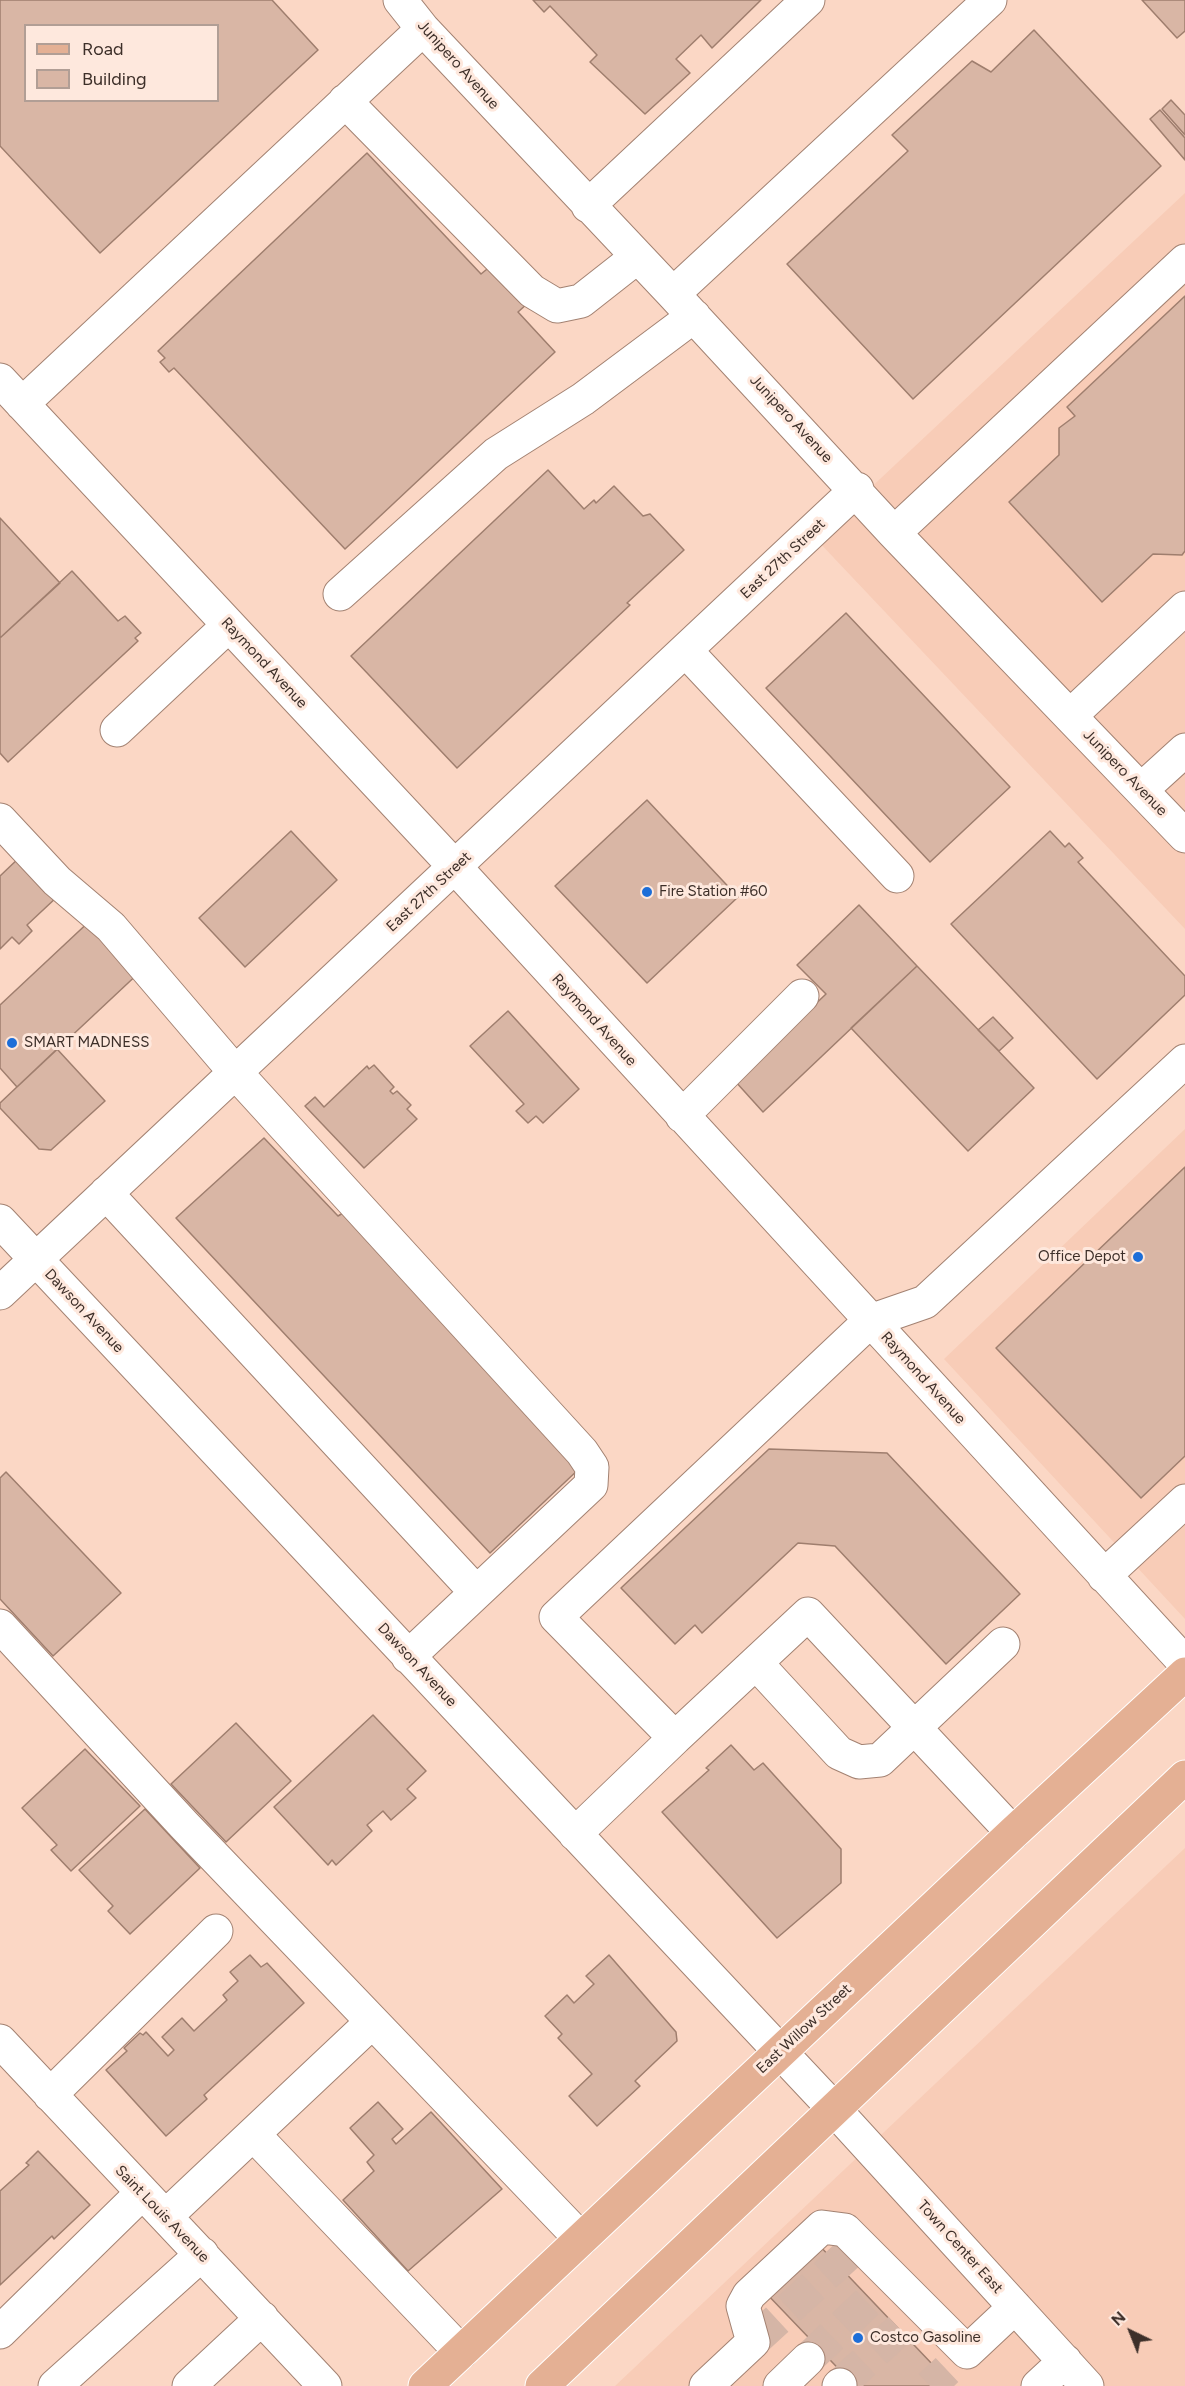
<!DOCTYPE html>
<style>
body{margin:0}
#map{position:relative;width:1185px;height:2386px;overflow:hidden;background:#fbd7c5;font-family:Figtree,sans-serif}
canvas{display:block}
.legend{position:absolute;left:24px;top:24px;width:195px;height:78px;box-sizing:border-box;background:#fee8dd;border:2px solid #b19e95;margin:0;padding:8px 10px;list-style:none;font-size:18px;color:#3d2f29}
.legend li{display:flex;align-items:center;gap:12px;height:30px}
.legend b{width:30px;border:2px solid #b19e95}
.north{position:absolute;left:1101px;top:2302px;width:60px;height:60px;-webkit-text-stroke:4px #fee8dd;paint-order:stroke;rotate:317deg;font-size:16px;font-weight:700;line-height:24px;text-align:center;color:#3d2f29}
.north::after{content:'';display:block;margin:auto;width:21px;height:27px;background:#3d2f29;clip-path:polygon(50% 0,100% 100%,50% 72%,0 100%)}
</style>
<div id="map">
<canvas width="1185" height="2386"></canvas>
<ul class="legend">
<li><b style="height:8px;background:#e4b094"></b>Road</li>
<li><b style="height:16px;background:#d9b6a5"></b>Building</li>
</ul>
<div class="north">N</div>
</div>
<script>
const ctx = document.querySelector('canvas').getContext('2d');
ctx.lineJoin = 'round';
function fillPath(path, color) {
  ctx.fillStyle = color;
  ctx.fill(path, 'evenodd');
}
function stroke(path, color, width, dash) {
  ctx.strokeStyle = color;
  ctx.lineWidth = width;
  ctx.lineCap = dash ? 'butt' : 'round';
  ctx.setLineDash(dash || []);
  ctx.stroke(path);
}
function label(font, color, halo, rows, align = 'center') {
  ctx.font = font + ' Figtree,sans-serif';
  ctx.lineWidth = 6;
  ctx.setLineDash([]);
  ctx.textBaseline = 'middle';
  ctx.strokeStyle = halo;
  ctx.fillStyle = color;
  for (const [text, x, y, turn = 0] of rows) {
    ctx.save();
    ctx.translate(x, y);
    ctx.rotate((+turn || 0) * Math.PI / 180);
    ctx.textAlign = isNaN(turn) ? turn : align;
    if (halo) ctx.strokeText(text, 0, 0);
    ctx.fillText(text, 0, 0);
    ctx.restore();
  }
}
const built = new Path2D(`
 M1185,193V929L816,539Z
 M1185,1129V1619L944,1359Z
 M1185,1848V2386H615Z`);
const building = new Path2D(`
 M0,0H272L318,50L100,253L0,146ZM26,26H218V100H26Z
 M533,0H761L712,48L701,35L676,59L690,73L645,114L590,62L597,55L550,6L544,12Z
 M1142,0H1185V31L1177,38Z
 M1034,30L1161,166L913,399L787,264L908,151L892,135L972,61L991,72Z
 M1171,100L1185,115V135L1162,109Z
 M1160,110L1185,138V160L1150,119Z
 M367,153L481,274L492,265L528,303L518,312L555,352L345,549L174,368L169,372L160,362L165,358L158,351Z
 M1185,296V551L1182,555L1153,554L1102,602L1009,502L1059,455V428L1075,416L1067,407Z
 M548,470L584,509L594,500L596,503L614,486L643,516L650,514L684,550L627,603L630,605L457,768L351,656Z
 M0,518L60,583L0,638Z
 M72,571L118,621L125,616L141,633L135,638L138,641L8,762L0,753V638Z
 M846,613L1010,787L930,862L766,688Z
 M647,800L738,897L647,983L555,886Z
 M291,831L337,880L245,967L199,918Z
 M1050,831L1065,847L1069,843L1083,858L1078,862L1185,976V995L1097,1079L951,924Z
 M21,856L58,896L27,925L32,931L19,944L12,937L0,949V876Z
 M859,905L917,966L763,1112L735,1081L826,994L797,965Z
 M94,917L143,969L17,1087L0,1068V1005Z
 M917,966L1034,1088L968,1151L851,1028Z
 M508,1011L579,1089L543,1123L536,1116L528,1123L516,1111L524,1104L470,1046Z
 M993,1017L1013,1038L999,1051L978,1030Z
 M57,1049L105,1101L51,1150L39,1149L0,1108V1103Z
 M374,1065L394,1087L390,1091L393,1094L397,1091L411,1105L407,1109L417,1119L364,1168L305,1106L315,1097L324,1107L367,1066L369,1069Z
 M264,1138L338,1216L343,1213L581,1467L490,1553L176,1218Z
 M1185,1167V1456L1141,1498L996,1348Z
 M769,1449L887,1453L1020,1594L946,1664L835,1546L798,1543L702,1633L695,1625L675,1644L621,1588Z
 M6,1472L121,1593L53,1656L0,1599V1478Z
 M373,1715L426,1771L407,1789L416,1798L391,1820L383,1811L367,1825L372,1831L336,1865L332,1860L328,1865L274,1807Z
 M236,1723L291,1781L226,1842L171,1784Z
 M731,1745L754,1770L763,1763L841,1849V1883L777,1938L662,1812L709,1770L706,1768Z
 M85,1749L140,1806L71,1871L51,1850L57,1845L22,1808Z
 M145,1809L200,1868L130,1934L108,1911L113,1906L79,1870Z
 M250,1955L261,1967L267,1963L304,2003L204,2095L207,2099L166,2136L106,2070L127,2051L124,2048L140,2033L143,2035L146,2032L168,2056L174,2050L162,2037L182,2018L194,2031L227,2000L223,1995L238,1981L230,1972Z
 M609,1955L676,2032L677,2041L635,2081L640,2086L597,2126L569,2096L592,2074L558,2038L562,2034L545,2016L567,1995L574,2003L594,1984L586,1976Z
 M378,2102L403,2129L392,2139L396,2144L431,2112L502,2189L408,2271L343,2200L374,2171L367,2162L374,2155L350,2128Z
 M38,2151L90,2205L54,2239L52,2236L0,2285V2191L29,2165L26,2163Z
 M816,2242L953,2386H855L764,2291Z`);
const minorTunnel = new Path2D(`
 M753,2342L859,2244
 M808,2359L876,2294
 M840,2385L905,2324
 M930,2386L947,2370`);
const minor = new Path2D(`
 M400,0L423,29L673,294L894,533L1185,836
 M345,101L532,291L557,306L581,301L637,257
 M588,206L808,0
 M673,294L990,0
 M0,380L455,867L1185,1663
 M22,404L423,29
 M894,533L1185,261
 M340,594L496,454L583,399L694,316
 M686,651L897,876
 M1070,716L1185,608
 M117,730L229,625
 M1141,790L1185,750
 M0,820L57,881L111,927L235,1072L582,1452L592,1467L591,1485L408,1657
 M682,1116L802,996
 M106,1193L476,1592
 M0,1221L834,2109L1087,2386
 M0,1293L857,489
 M1104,1576L1185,1501
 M0,1626L184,1825L581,2239
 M756,1663L839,1753L859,1762L880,1760L1003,1644
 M1013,1833L808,1614L675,1738L556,1617L870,1321L925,1302L1185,1061
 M575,1834L675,1738
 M0,2041L325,2386
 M50,2095L216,1931
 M254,2135L461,2352
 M166,2216L372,2022
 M0,2332L141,2194
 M55,2386L202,2254
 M189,2386L262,2318
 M706,2386L753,2342L743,2306L749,2295L822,2227L845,2230L967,2352L1015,2307
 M780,2386L808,2359
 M839,2386L840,2385
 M1038,2386L1065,2361`);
const major = new Path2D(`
 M425,2386L1013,1833L1185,1674
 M542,2386L1185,1777`);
const markers = [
 [647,892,6,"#1d6ed8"],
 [12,1043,6,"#1d6ed8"],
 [1138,1257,6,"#1d6ed8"],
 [858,2338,6,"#1d6ed8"]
];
const streetNames = [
 ["Junipero Avenue",458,65,48],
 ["Junipero Avenue",791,419,47],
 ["East 27th Street",783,559,-43],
 ["Raymond Avenue",264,663,47],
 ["Junipero Avenue",1125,773,46],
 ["East 27th Street",429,892,-43],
 ["Raymond Avenue",594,1020,48],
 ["Dawson Avenue",84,1311,47],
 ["Raymond Avenue",923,1378,48],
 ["Dawson Avenue",417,1665,47],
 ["East Willow Street",804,2029,-43],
 ["Saint Louis Avenue",162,2214,46],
 ["Town Center East",960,2247,48]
];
const poiNames = [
 ["Fire Station #60",659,892],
 ["SMART MADNESS",24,1043],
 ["Office Depot",1126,1257,"right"],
 ["Costco Gasoline",870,2338]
];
fillPath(built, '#f8ccb7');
fillPath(building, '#d9b6a5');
stroke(building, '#9f7e6e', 1.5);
stroke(minorTunnel, '#d5b5a6', 33, [33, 16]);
stroke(minor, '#a38272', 35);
stroke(major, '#fff', 35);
stroke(minor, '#fff', 33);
stroke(major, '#e4b094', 33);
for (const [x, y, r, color] of markers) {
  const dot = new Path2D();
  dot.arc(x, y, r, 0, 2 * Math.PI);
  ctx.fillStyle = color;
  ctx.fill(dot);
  stroke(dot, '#fee8dd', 2);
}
label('15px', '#3d2f29', '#fee8dd', streetNames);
label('15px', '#3d2f29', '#fee8dd', poiNames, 'left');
</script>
